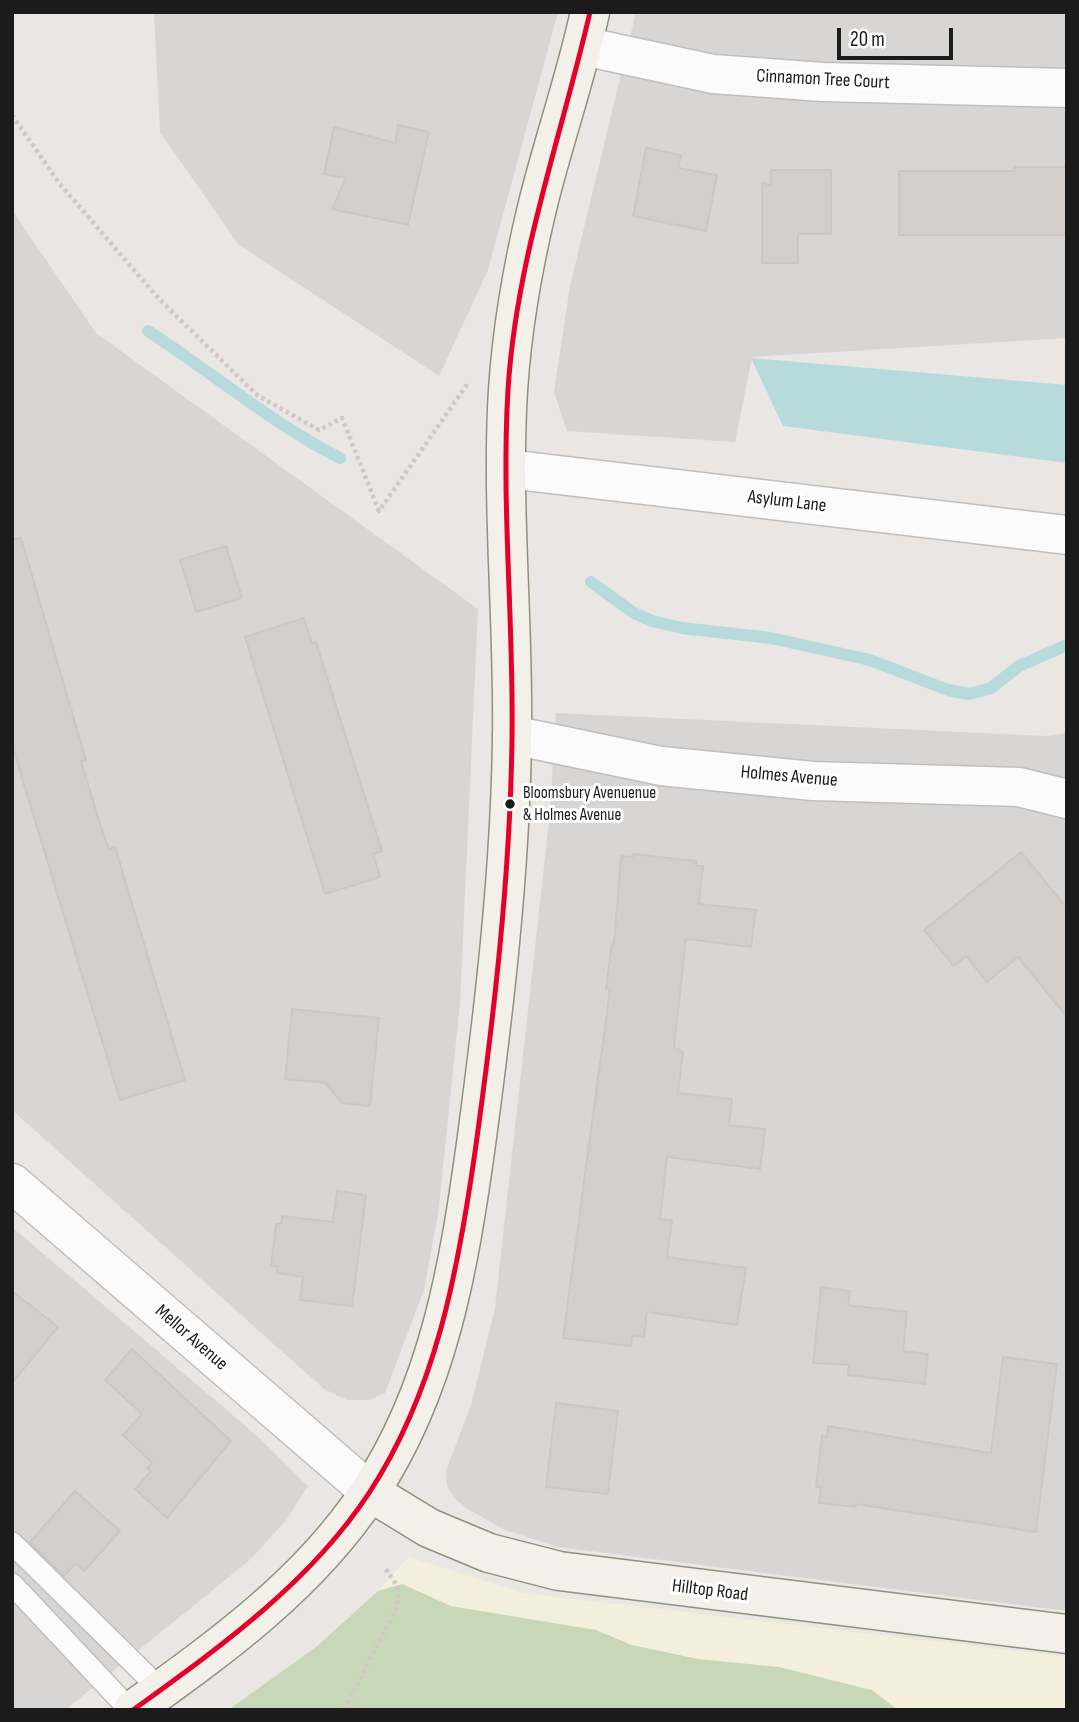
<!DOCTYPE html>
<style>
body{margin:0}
#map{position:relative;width:1079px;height:1722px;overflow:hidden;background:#e9e6e3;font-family:"Sofia Sans Condensed",sans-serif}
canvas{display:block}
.frame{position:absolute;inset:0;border:14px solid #1b1b1b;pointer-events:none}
.scale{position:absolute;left:837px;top:28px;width:116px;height:32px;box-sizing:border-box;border:4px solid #1b1b1b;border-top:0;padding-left:9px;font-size:21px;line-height:24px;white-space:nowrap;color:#1b1b1b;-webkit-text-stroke:5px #fff;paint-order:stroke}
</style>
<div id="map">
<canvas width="1079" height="1722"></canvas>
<div class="frame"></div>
<div class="scale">20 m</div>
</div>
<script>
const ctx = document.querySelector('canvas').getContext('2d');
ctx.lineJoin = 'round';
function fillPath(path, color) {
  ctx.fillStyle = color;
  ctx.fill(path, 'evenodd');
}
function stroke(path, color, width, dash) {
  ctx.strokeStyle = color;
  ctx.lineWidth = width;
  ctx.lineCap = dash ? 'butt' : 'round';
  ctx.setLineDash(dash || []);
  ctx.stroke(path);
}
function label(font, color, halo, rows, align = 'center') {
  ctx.font = font + ' "Sofia Sans Condensed",sans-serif';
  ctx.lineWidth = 6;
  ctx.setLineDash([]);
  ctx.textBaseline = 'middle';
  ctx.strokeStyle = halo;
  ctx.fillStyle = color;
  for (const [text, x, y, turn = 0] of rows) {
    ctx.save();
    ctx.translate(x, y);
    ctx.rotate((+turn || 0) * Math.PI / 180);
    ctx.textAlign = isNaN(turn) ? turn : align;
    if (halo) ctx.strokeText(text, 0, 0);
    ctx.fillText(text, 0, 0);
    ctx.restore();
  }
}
const residential = new Path2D(`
 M154,12H558L488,270L439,376L238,244L160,132Z
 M636,12H1067V338L752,357L735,442L567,431L554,392L570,286Z
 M12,210L96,333L478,609L460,1004L438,1215L424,1290L385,1393L369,1400H347L324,1389L12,1110Z
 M556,713L1046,736L1067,733V1611L558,1547L505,1530L468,1509L454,1498L447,1486L446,1471L471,1405L495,1308L550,812Z
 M12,1227L256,1435L308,1486L287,1519L251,1559L65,1710H12Z`);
const education = new Path2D(`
 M409,1557L522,1593L1067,1657V1710H228L316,1647L378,1591Z`);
const forest = new Path2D(`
 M402,1584L451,1606L596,1630L632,1645L698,1659L779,1667L872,1690L898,1710H228L316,1647L378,1591Z`);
const water = new Path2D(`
 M751,358L1067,385V463L783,426Z`);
const stream = new Path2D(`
 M148,331C213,373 271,423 340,458
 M591,582L634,613L652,621L682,628L771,638L870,660L948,690L969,694L991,688L1019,666L1067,645`);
const building = new Path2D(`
 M398,125L429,132L408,225L332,209L346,178L324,174L334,127L395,143Z
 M646,148L681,155L678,168L717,175L706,231L633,216Z
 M1014,167H1067V235H899V171H1014Z
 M771,170H831V234H798V263H762V183L771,185Z
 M21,538L86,760L81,761L100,824L109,849L115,847L185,1080L120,1100L12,745V539Z
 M226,546L242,598L196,612L180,560Z
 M304,618L312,644L316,642L382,851L373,854L380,877L325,894L245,637Z
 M1021,852L1067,908V1017L1018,957L987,982L966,956L954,966L924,930Z
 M633,854L696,861V866H703L699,904L756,910L751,947L686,939L674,1047L683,1052L678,1093L732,1099L729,1125L765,1129L760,1169L667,1157L660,1219L672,1220L667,1257L746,1268L737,1325L647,1312L644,1337L632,1336L631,1346L563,1338L610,989H606L612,944H614L621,856L633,857Z
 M292,1009L379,1018L370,1106L342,1103L325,1083L285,1079Z
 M337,1191L366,1195L352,1306L300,1300L303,1277L277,1273L278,1267L271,1266L276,1224H281L282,1216L333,1222Z
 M821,1287L850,1291L848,1305L907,1312L903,1351L928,1354L925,1384L848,1375L849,1365L813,1363Z
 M12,1291L58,1327L12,1383Z
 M132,1349L231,1441L167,1518L135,1489L151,1471L147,1468L152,1463L123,1435L142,1414L105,1380Z
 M1003,1357L1057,1364L1036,1532L856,1504V1507L819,1503L821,1488L816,1487L822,1436L827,1437L828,1426L991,1453Z
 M556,1403L618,1411L608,1494L546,1487Z
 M75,1491L120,1531L84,1571L76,1563L64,1576L30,1542Z`);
const path = new Path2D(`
 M12,115L59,183L159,299L257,395L319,430L342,418L379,511L466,386L471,387
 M344,1710L397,1607L398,1587L385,1568`);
const lane = new Path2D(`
 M12,1543L161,1690
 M12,1584L130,1710`);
const street = new Path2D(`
 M583,46L713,74L823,82L1067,88
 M508,469L1067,535
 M512,735L661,766L813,781L1019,787L1067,799
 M12,1183L370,1492`);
const secondary = new Path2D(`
 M370,1492L429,1528L489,1553L559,1571L1067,1634
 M133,1710C221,1647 309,1584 369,1493C439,1388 459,1266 476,1144C494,1010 510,875 512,740C514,624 501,506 508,390C512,330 523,266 537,208C553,142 576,78 590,12`);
const bus1 = new Path2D(`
 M133,1710C220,1647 310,1583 369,1493C436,1391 458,1271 475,1152C494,1016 510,878 512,740C514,623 501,506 508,390C516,259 561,138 590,12`);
const markers = [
 [510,804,6,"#1b1b1b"]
];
const busNames = [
 ["Bloomsbury Avenuenue",523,794],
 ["& Holmes Avenue",523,816]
];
const streetNames = [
 ["Cinnamon Tree Court",823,80,3],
 ["Asylum Lane",787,502,7],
 ["Holmes Avenue",789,777,5],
 ["Mellor Avenue",191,1338,41],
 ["Hilltop Road",710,1591,7]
];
fillPath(residential, '#d8d6d5');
fillPath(education, '#f4efdd');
fillPath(forest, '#c9d7b9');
fillPath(water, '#b7dbdc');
stroke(stream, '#b7dbdc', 12);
fillPath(building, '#d1cecc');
stroke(building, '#ccc7c4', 2);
stroke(lane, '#c0bfbe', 24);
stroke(street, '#c0bfbe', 41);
stroke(secondary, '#92907d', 41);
stroke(path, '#d5c5c6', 4.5, [3.5, 3.5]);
stroke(lane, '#fcfbfb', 21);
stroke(street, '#fcfbfb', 38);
stroke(secondary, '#f2f0e8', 38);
stroke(bus1, '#e4002b', 5);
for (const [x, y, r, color] of markers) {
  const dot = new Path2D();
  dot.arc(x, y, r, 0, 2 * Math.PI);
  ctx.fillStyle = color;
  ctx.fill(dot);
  stroke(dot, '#fff', 2.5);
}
label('17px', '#1b1b1b', '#fff', busNames, 'left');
label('19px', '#1b1b1b', '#fff', streetNames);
</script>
